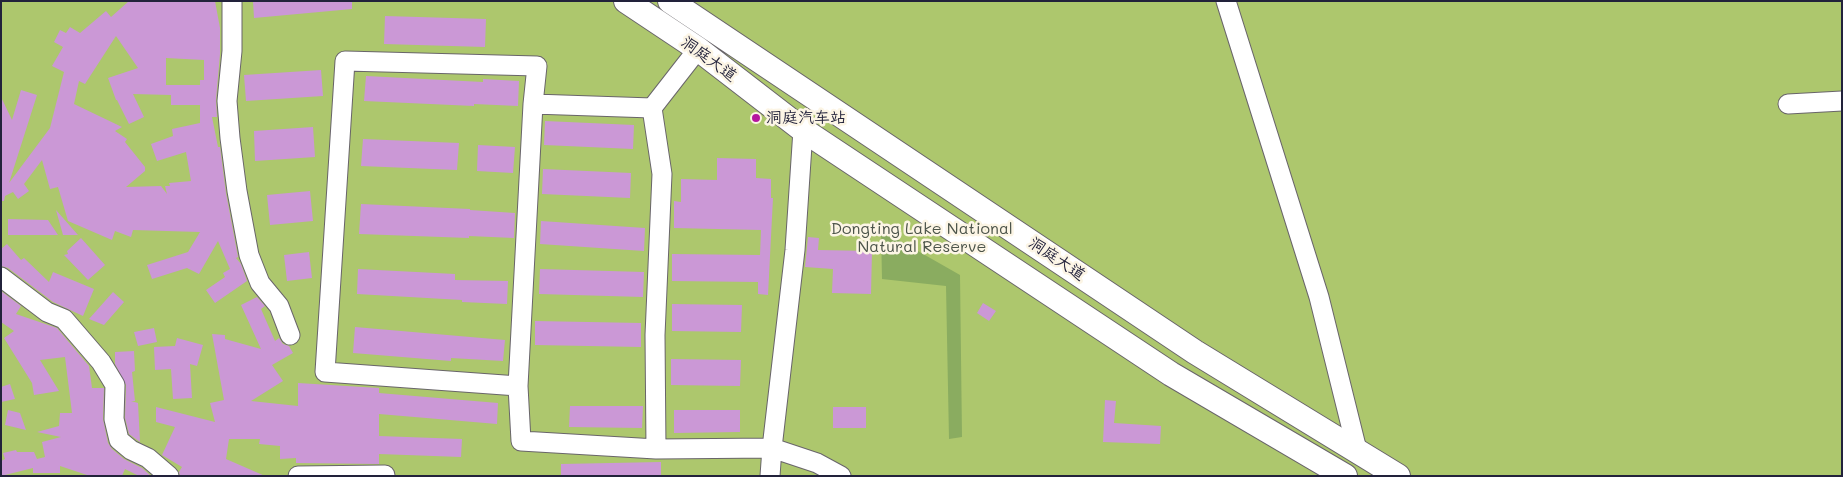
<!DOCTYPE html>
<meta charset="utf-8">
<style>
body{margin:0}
#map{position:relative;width:1843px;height:477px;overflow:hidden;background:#eee2c2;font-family:Mali,sans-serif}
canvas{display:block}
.frame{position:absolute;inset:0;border:2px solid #22223b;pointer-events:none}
</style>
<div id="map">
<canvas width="1843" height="477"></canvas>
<div class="frame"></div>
</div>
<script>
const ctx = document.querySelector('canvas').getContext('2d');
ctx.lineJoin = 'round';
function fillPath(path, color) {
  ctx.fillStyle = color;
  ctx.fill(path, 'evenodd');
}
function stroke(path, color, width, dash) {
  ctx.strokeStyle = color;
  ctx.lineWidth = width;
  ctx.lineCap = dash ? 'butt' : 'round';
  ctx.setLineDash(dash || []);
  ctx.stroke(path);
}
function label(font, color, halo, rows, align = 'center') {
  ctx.font = font + ' Mali,"LXGW WenKai TC",sans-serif';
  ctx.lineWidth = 5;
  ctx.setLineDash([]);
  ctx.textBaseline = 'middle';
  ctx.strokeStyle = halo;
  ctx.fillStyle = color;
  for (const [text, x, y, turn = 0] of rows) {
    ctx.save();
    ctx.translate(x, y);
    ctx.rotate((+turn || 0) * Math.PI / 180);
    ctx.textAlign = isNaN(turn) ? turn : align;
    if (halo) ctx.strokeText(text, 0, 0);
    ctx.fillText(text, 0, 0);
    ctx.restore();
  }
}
const green = new Path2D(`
 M1,1H1842V476H1Z`);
const forest = new Path2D(`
 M881,230L960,275L962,437L949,439L946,286L882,279Z`);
const building = new Path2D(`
 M129,1H215L220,28V54L216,100L217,117H212L218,147H220L226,193L238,257L236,258L241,264L247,281L215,303L206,290L225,277L223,273L230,269L218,241L199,274L187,268L152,279L147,265L188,252L200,232L133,230L131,237L115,231L112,240L68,221L58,187L50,189L42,160L24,184L29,191L18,199L13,192L5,196L4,201H1V97L12,120L21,90L37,95L9,183L50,128L64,72L52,66L63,47L54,42L60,30L66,33L70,27L80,33L106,11L111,17ZM116,36L138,68L108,78L116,100H117L129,124L144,117L133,94L171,95V105H200V123L172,129L173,136L151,144L157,161L186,152L191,181L169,183L170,186H165L167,194L161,186L126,187L145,171V167L125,142L127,139L115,131L122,127L74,104L79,81L85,84ZM166,58L204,60V80H200V85H166Z
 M253,1H352V9L254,18Z
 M385,16L486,19L485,47L384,44Z
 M321,70L323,96L246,101L244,75Z
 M366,76L483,82V79L519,81L518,106L474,104V106L364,101Z
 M545,121L634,125L633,149L544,145Z
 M313,127L315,157L255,161L254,131Z
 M363,139L459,143L457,170L361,166Z
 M478,145L515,147L513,173L477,171Z
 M717,158L756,159V178L771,179V198H773L768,295L758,294V282L672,281V254L760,255L761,230L674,228V201L681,202V179L717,180Z
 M543,169L631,173L630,198L542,194Z
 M310,191L313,221L270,225L267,195Z
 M361,204L470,209V210L515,213L514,238L469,236V238L359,234Z
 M56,210L78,235H63Z
 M8,219L48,220L58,235H8Z
 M541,221L645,228L644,251L540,244Z
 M808,237L819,238L818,250L872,251L871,294L832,293L833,269L805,267Z
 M81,238L105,265L88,280L64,255L68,254L67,251Z
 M7,244L21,260L24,258L49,282L53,272L94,289L83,316L53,302L8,268L1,266V249Z
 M309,252L312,278L287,281L284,255Z
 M358,269L455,274V280L508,281L507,304L462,302V300L357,294Z
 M540,269L644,272L643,297L539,294Z
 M1,291L21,306L16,314L57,328L89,366L92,388H104L103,419L108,443L112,449L124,459L142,468L151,476H139L125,469L122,476H90L60,466V473H33V468L1,476V461L5,459L3,453L16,450L17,452H34L37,459L45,457L42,442L61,437L37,432L59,426L60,413H72L65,357L40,360L59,391L34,395L32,383L4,338L14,331L1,322Z
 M113,292L124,302L104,325L89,319Z
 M257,297L265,306L261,309L275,341L279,338L283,344L289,346L293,353L272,365L283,381L251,401L298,406V383L379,388V393L498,403L497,424L379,414V436L462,439L461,457L379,454V464L296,463V458L280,459V446L259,444L260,439H229L226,459L265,476H180L179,472L182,467L162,455L175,427L156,422V407L215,422L210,403L224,400L212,334L225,335V339L261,349L241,305Z
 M983,303L996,311L989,321L977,313Z
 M672,304L742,305L741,332L672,331Z
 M535,321L641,323V347L535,345Z
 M355,327L505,340L503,361L451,358V361L353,353Z
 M154,328L157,342L138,346L134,332Z
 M177,338L203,345L197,366L190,364L192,398L173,399L171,369L155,370L154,347L175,346Z
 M134,351L135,371L132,372L135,401H131L138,403L140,442L129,434L125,418L126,385L115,364V352Z
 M671,359L741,360L740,386L671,385Z
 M10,384L15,399L1,402V387Z
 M1105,400L1116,401L1114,423L1161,426L1160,444L1103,442Z
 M570,406H643L642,428L569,427Z
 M833,407H866V428H833Z
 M8,410L20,413L26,430L5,425Z
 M674,410H740V432L674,433Z
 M661,462V476H561V464Z`);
const minor = new Path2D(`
 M232,1V51L227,101L230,138L237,191L249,255L260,283L279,306L290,335
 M1226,1L1319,297L1357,450
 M698,49L652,108L533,104L518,386L521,441L656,449L772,448L770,476
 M1788,104L1842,101
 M652,108L662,174L655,335L656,449
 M803,130L795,250L772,448L817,463L841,476
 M1,277L47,312L64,319L101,362L115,385L114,419L119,440L131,450L148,458L169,476
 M518,386L325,372L345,61L537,66L533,104
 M298,476L385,475`);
const major = new Path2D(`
 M626,1L698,49L803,130L1171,374L1345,476
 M670,1L1195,352L1398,476`);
const markers = [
 [756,118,5,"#b5179e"]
];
const streetNames = [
 ["洞庭大道",709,59,36],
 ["洞庭大道",1057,259,34]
];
const poiNames = [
 ["洞庭汽车站",766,118]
];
const parkNames = [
 ["Dongting Lake National",922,229],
 ["Natural Reserve",922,247]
];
fillPath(green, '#adc76d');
fillPath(forest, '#8aac60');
fillPath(building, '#cb98d6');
stroke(minor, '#69656a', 21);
stroke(major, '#69656a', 26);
stroke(minor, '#fff', 19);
stroke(major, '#fff', 24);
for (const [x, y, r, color] of markers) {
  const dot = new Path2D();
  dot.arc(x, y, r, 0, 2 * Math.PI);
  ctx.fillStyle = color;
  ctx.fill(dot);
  stroke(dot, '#fcf5e5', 2);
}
label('16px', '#22223b', '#fcf5e5', streetNames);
label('16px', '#22223b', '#fcf5e5', poiNames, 'left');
label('16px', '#4c544a', '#fcf5e5', parkNames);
</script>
